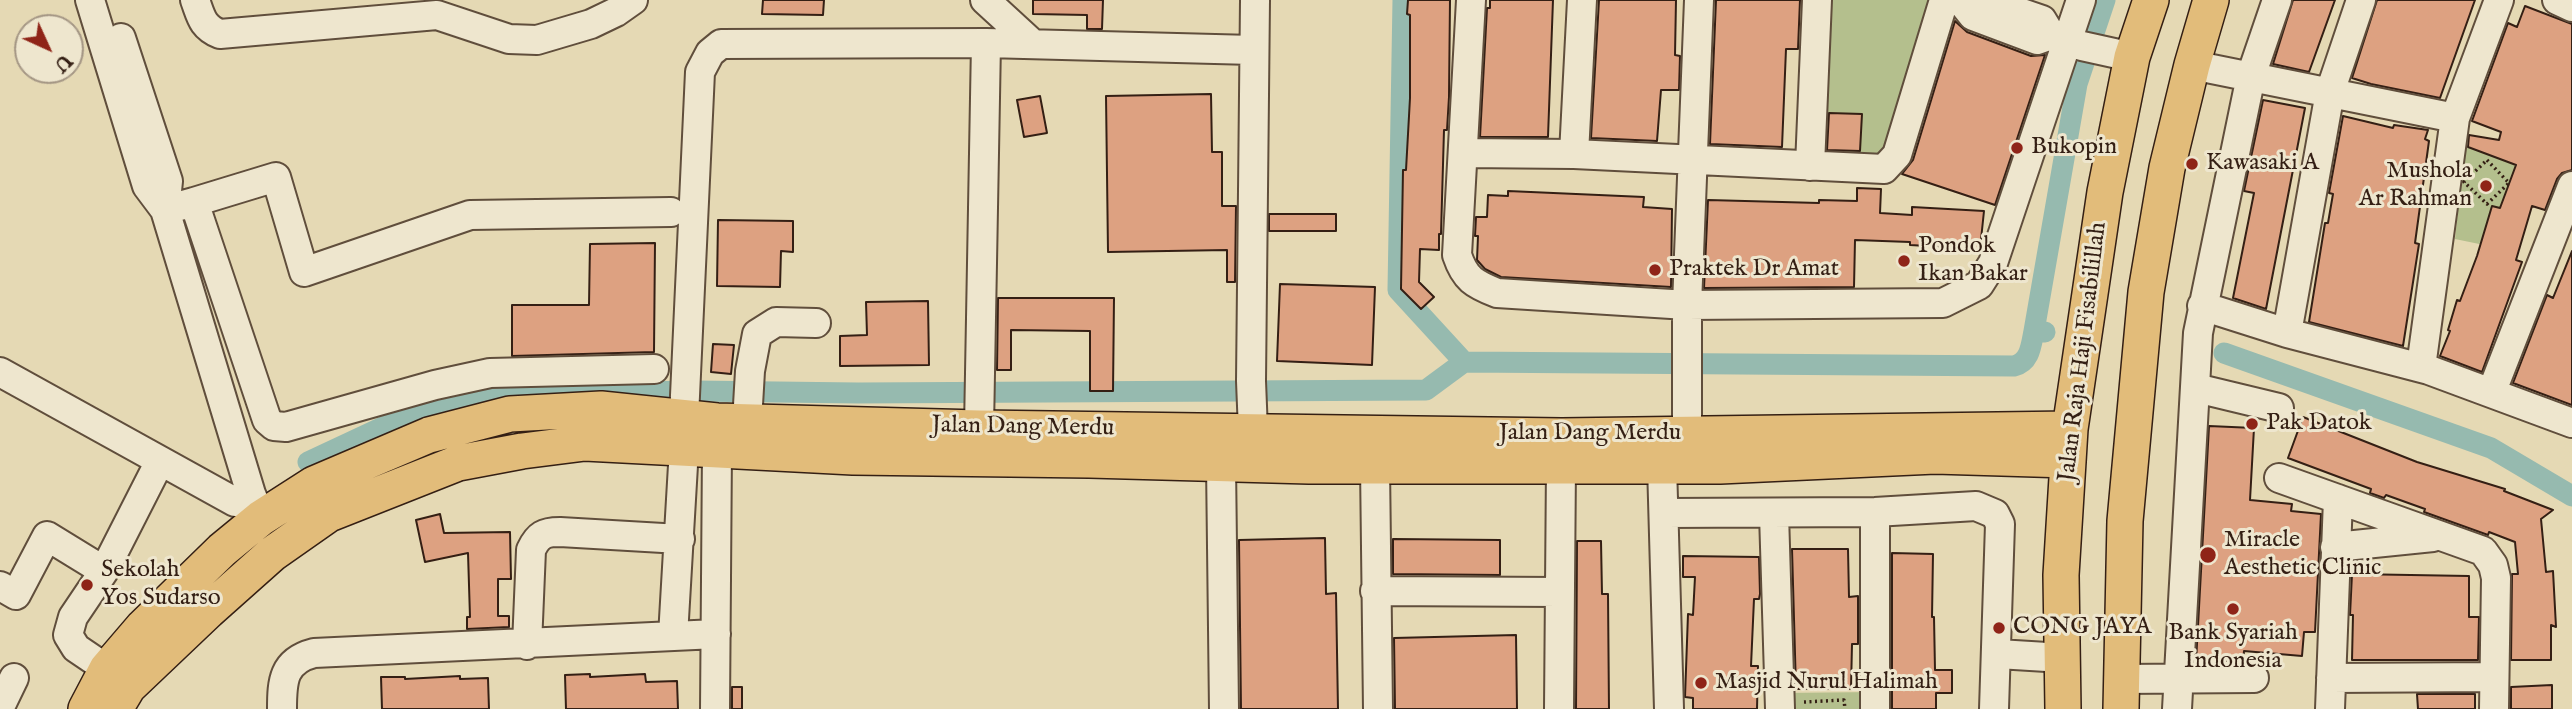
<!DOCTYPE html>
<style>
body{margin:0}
#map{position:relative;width:2572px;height:709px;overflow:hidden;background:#e5d9b4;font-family:"IM FELL English",serif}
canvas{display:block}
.north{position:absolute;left:14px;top:14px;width:70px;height:70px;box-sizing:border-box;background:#eee6ce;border:2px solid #a49684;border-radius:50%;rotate:135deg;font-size:19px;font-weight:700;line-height:28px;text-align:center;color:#341f14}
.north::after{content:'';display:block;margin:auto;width:24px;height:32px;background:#8f2418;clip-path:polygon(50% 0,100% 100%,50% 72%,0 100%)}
</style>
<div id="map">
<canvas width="2572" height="709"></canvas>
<div class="north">U</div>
</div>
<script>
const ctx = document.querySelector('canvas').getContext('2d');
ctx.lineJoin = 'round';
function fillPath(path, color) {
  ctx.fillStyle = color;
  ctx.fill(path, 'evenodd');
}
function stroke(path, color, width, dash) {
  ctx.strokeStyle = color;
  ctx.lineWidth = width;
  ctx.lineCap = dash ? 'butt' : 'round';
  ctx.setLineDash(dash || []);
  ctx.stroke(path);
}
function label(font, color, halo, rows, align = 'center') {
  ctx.font = font + ' "IM FELL English",serif';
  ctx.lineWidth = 6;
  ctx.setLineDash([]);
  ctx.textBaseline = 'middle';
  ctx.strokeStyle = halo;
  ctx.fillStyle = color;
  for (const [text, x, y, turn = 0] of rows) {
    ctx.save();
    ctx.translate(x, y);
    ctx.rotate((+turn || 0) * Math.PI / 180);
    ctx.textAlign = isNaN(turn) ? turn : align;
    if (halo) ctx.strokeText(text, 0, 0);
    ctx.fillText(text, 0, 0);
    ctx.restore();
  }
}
const green = new Path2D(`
 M1821,0H1947L1894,154L1812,165Z
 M2465,145L2522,162L2489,246L2455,239Z
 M1875,692V709H1780L1779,693Z`);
const canal = new Path2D(`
 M1403,0L1398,290L1464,362
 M2045,332L2034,331L2077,84L2105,0
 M2224,353L2491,448L2572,496
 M308,462L400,419L510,394L695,391L858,393L1426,390L1464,362L2014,366C2030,362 2031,346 2034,331`);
const building = new Path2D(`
 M763,0H824L823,15L762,14Z
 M1033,0H1103L1102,29H1087V15L1033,14Z
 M1408,0H1450L1449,97L1447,130H1444L1441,234H1439V250L1420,249L1419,282L1434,297L1421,309L1401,289L1403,170H1406L1410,98V15L1407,14Z
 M1490,0H1553L1548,137H1480L1487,8H1490Z
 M1599,0H1676L1675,55L1680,56L1679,90H1661L1657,141L1591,138Z
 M1716,0H1800L1798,49H1786L1782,147L1710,144Z
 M2293,0H2335L2309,72L2273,64Z
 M2377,0H2475L2440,98L2371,84L2352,78Z
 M2525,6L2572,24V170L2562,173L2557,179L2545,210L2532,206L2516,260L2522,262L2482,372L2440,356L2450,331L2448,330L2457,300L2460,301L2477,256L2492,206L2500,208L2516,165L2468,147L2469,135L2499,140L2501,132L2472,121L2508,23L2517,27Z
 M1955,21L1967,32L2031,56L2045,55L1995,205L1902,174L1913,160Z
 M1211,94L1212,152H1222V206H1236L1235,282H1227V250L1108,252L1106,96Z
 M1040,96L1047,133L1024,137L1017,100Z
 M2263,100L2305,108L2266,309L2233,298L2254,193L2244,191Z
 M1829,113L1862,114L1860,151L1827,150Z
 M2343,116L2393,128L2394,125L2428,130L2425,139L2429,141L2415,243L2419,244L2403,346L2309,322L2325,223H2328L2333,194L2329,193Z
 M1857,188L1881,189L1880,213L1912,215V207L1984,211L1980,249L1910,245V242L1855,240L1854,287L1704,288L1708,200L1819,203V200L1857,201Z
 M1508,191L1644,197L1643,207L1672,209L1671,287L1501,277L1485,269L1477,260L1478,236H1475L1476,217H1487L1488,195L1508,196Z
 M1269,214H1336V231H1269Z
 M718,220L793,221V252L781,251L780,287L717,286Z
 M655,243L654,352L512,356V305H589L590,244Z
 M2572,251V405L2513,383L2547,295L2553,298Z
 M1280,284L1375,287L1372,365L1277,361Z
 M998,298H1114L1113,391H1090V331L1011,330V370H997Z
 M928,301L929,365L840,366V336L867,335L866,302Z
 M713,344L734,345L731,374L711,372Z
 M2303,417L2417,462L2505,489L2504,491L2553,510L2541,519L2546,572L2553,571L2556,627L2551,625V660H2511L2512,574H2518L2515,542L2489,532L2488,535L2424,512L2425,509L2386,495L2384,498L2370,493L2371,489L2288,458Z
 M2209,426L2254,428L2250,500L2292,504L2291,511L2321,514L2315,632H2304L2302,656L2244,651L2243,661L2196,662Z
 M440,514L444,533L510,532L511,579H498V616H509V627L467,629V617H470L468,553L425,562L416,520Z
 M1325,538L1326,594L1336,593L1338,709H1241L1239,540Z
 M1393,539L1500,540V575L1393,574Z
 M1577,541H1601L1602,594H1608L1609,709H1576Z
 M1792,549H1848L1849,597L1858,596V644H1852L1851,689H1796Z
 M1892,553L1933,554L1932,617H1934L1935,670H1952V693H1936V709H1892Z
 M1683,556L1759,557L1760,594L1759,599H1754L1751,666H1758L1757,709H1693V698L1685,697L1688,614L1693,615L1695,577H1683Z
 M2352,574L2469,576V617H2479L2478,660H2352L2353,615H2350Z
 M1516,635L1517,709H1395L1394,638Z
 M590,674V677L645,674L646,682L677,681L678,709H566L565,675Z
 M460,676V679L488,678L489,709H382L381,677H405V679Z
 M2552,685V709H2511V687Z
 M732,687H742V709H732Z
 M2417,694H2475V709H2418Z`);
const path = new Path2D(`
 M2487,160L2509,183L2487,204L2464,182Z
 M1804,702L1844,700L1845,709`);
const minor = new Path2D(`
 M90,0L147,186L165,210L251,494L261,518
 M195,0C201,16 202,27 220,34L437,15L509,39L537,40L591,24L616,12L633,0
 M985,0L1033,44
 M1471,0L1457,255C1465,279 1474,284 1497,293L1687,305L1943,303L1979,285L1993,263L2081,0
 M1984,0L2042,20L2051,35
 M2557,0L2572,7
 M1961,1L1973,16L2037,40L2051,35L2082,46L2132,57
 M121,38L168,181L165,210
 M2192,65L2455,118
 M1464,153L1574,154L1884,169L1897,155L1944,0
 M1574,154L1582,0
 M1810,166L1817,0
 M194,202L276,177L304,272L470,215L671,212
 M165,210L194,202L267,420L274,426L286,427L435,385L490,373L654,369
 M2202,306L2287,333L2429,370L2572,423
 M2287,333L2330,92L2361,0
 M2421,367L2455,118L2499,0
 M0,372L235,502H241L251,494
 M2196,388L2279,408
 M2492,391L2572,186
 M684,417L700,72L710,53L721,44L986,43L1253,50
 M747,422L750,371L757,334L776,322L816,323
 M979,428L986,43
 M1253,431L1251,381L1255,0
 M1687,434V305L1699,0
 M1221,464L1224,709
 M1662,465L1669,709
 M1375,466L1378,709
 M2279,478L2483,551L2493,565L2496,578L2494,709
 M1875,512V709
 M1665,513L1875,512L1976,506L1995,514L2000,524L1994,709
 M1774,514L1780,709
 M2335,547L2433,537
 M0,586L16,595L47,536L104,571
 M1375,591L1559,592
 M673,636L684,448
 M527,645L531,550C538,535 544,532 560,532L680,539
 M1998,654L2063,658
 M107,669L76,648L68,635L73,617L104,571L160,461
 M2331,678L2494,677
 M2121,679L2254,678
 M0,707L14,678
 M282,709C282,681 283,661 314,653L716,634
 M715,709L717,449
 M1559,709L1561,465
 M2177,709L2198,333L2251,76L2277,0
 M2330,709L2338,499`);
const major = new Path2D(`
 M86,709L107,669L143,627L222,550L261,518L314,484L429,435L510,414L601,409L717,421L979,428L1562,436L2070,429
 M115,709L128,687L208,611L272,554L329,514L458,463L522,451L585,443L853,457L1089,460L1309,466H1720L1935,456L2068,460
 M2063,709L2061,575L2070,429L2105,192L2132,57L2151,0
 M2121,709L2125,521L2146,292L2167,168L2192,65L2211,0`);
const markers = [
 [2017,148,7,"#8f2418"],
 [2192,164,7,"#8f2418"],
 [2486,186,7,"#8f2418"],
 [1904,261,7,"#8f2418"],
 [1655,270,7,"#8f2418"],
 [2252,424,7,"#8f2418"],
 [2208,555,9,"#8f2418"],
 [87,585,7,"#8f2418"],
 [2233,609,7,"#8f2418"],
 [1999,628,7,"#8f2418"],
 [1701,683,7,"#8f2418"]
];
const poiNames = [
 ["Bukopin",2031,148],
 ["Kawasaki A",2206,164],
 ["Mushola",2472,172,"right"],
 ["Ar Rahman",2472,200,"right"],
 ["Pondok",1918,247],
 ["Ikan Bakar",1918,275],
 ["Praktek Dr Amat",1669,270],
 ["Pak Datok",2266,424],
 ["Miracle",2224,541],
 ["Aesthetic Clinic",2224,569],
 ["Sekolah",101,571],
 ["Yos Sudarso",101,599],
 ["CONG JAYA",2013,628],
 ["Bank Syariah",2233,634,"center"],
 ["Indonesia",2233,662,"center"],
 ["Masjid Nurul Halimah",1715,683]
];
const streetNames = [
 ["Jalan Raja Haji Fisabilillah",2084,352,-83],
 ["Jalan Dang Merdu",1023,428,1],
 ["Jalan Dang Merdu",1590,434]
];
fillPath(green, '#b4bf8d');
stroke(canal, '#96baaf', 21);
fillPath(building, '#dda181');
stroke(building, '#341f14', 2);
stroke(minor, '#604e3c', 32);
stroke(major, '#341f14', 38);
stroke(path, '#341f14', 3.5, [2, 3.5]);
stroke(minor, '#eee6ce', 28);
stroke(major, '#e2bc7a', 35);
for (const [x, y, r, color] of markers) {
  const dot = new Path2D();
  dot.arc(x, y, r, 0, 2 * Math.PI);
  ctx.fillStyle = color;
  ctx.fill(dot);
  stroke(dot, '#eee6ce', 2.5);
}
label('24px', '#341f14', '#eee6ce', poiNames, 'left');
label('24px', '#341f14', '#eee6ce', streetNames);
</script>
